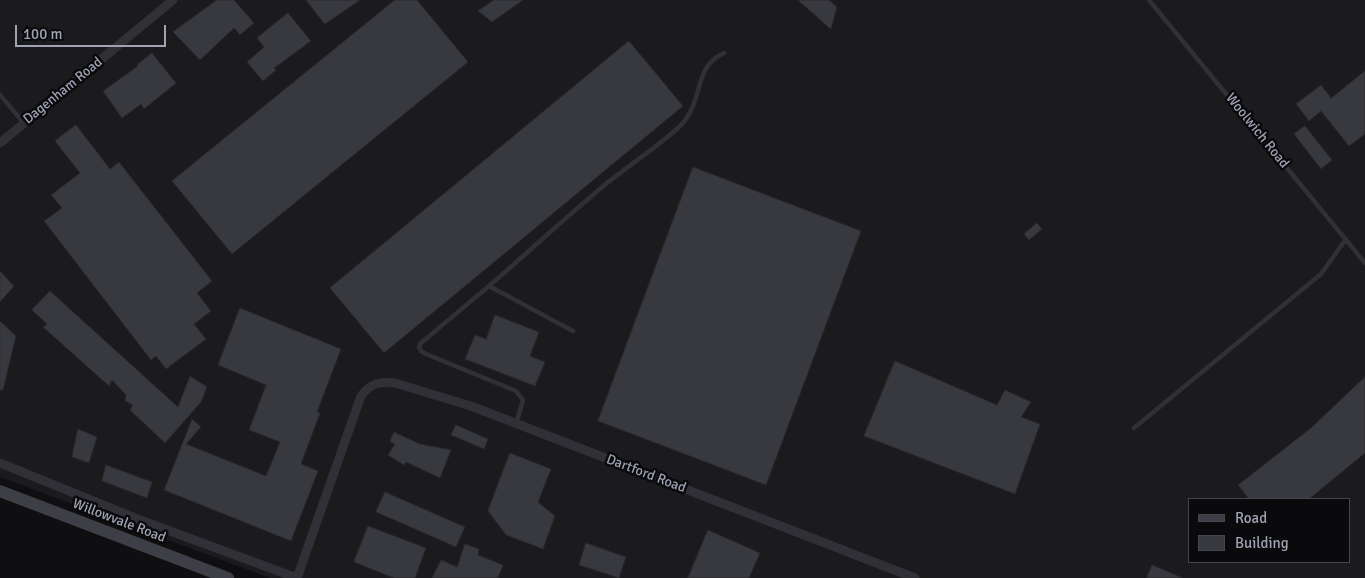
<!DOCTYPE html>
<style>
body{margin:0}
#map{position:relative;width:1365px;height:578px;overflow:hidden;background:#0f0f11;font-family:Signika,sans-serif}
canvas{display:block}
.legend{position:absolute;left:1188px;top:498px;width:162px;height:65px;box-sizing:border-box;background:#0a0a0c;border:1px solid #46474e;margin:0;padding:6px 9px;list-style:none;font-size:15px;color:#9fa3b2}
.legend li{display:flex;align-items:center;gap:10px;height:25px}
.legend b{width:25px;border:1px solid #46474e}
.scale{position:absolute;left:15px;top:25px;width:151px;height:22px;box-sizing:border-box;border:2px solid #9fa3b2;border-top:0;padding-left:6px;font-size:15px;line-height:18px;white-space:nowrap;color:#9fa3b2;-webkit-text-stroke:4px #0a0a0c;paint-order:stroke}
</style>
<div id="map">
<canvas width="1365" height="578"></canvas>
<ul class="legend">
<li><b style="height:6px;background:#3e3f46"></b>Road</li>
<li><b style="height:14px;background:#38393e"></b>Building</li>
</ul>
<div class="scale">100 m</div>
</div>
<script>
const ctx = document.querySelector('canvas').getContext('2d');
ctx.lineJoin = 'round';
function fillPath(path, color) {
  ctx.fillStyle = color;
  ctx.fill(path, 'evenodd');
}
function stroke(path, color, width, dash) {
  ctx.strokeStyle = color;
  ctx.lineWidth = width;
  ctx.lineCap = dash ? 'butt' : 'round';
  ctx.setLineDash(dash || []);
  ctx.stroke(path);
}
function label(font, color, halo, rows, align = 'center') {
  ctx.font = font + ' Signika,sans-serif';
  ctx.lineWidth = 5;
  ctx.setLineDash([]);
  ctx.textBaseline = 'middle';
  ctx.strokeStyle = halo;
  ctx.fillStyle = color;
  for (const [text, x, y, turn = 0] of rows) {
    ctx.save();
    ctx.translate(x, y);
    ctx.rotate((+turn || 0) * Math.PI / 180);
    ctx.textAlign = isNaN(turn) ? turn : align;
    if (halo) ctx.strokeText(text, 0, 0);
    ctx.fillText(text, 0, 0);
    ctx.restore();
  }
}
const built = new Path2D(`
 M0,0H1365V578H270L0,477ZM1189,499H1349V562H1189Z`);
const building = new Path2D(`
 M217,0H234L254,23L240,35L234,28L200,60L173,32Z
 M306,0H360L325,24Z
 M395,0H417L468,62L232,254L172,181Z
 M494,0H523L492,22L478,11Z
 M798,0H829L837,7L831,29Z
 M288,13L311,41L274,68L276,70L263,81L247,62L264,47L257,38Z
 M629,41L683,106L384,353L330,288Z
 M152,53L176,83L144,109L141,104L122,118L103,91L138,66L137,65Z
 M1365,71V134L1349,146L1321,111L1309,121L1296,104L1321,85L1331,98Z
 M76,125L110,169L119,162L212,281L197,293L211,311L194,324L206,339L166,369L156,356L151,360L44,221L62,208L51,195L80,173L55,141Z
 M1305,126L1332,160L1321,169L1294,134Z
 M693,167L861,231L766,485L598,421Z
 M1037,223L1042,229L1029,240L1024,234Z
 M0,271L14,286L0,302Z
 M50,291L178,407L190,376L207,387L201,402L165,443L130,410L133,405L125,401L126,395L112,380L109,386L43,327L47,324L32,310Z
 M240,308L341,349L317,412L320,413L301,464L318,471L291,541L164,490L192,419L201,427L186,444L266,476L280,442L249,430L266,385L218,365Z
 M495,315L539,332L530,356L545,362L535,386L465,359L475,335L486,339Z
 M0,321L16,336L3,390H0Z
 M895,361L997,405L1005,390L1031,402L1021,417L1040,424L1015,494L864,436Z
 M1365,377V453L1309,499H1249L1238,485L1311,428Z
 M456,425L488,439L484,449L451,435Z
 M78,429L97,437L89,463L72,457Z
 M394,432L420,444L451,450L440,478L406,462L404,465L388,455L395,444L390,442Z
 M510,453L551,469L538,502L555,516L543,549L506,535L488,511Z
 M106,465L152,482L147,498L102,481Z
 M385,492L465,527L456,547L376,512Z
 M368,526L426,548L415,578H394L354,562Z
 M708,530L760,553L749,578H688Z
 M586,543L626,557L619,578L579,565Z
 M465,544L479,549L478,555L503,565L498,578H432L441,560L457,567Z
 M1152,565L1183,578H1147Z`);
const lane = new Path2D(`
 M1149,0L1365,263
 M0,95L24,123
 M489,286C527,253 563,220 601,188C626,167 655,149 679,127C706,101 691,68 724,53
 M516,424L523,400L516,391L426,354L421,351L419,347L421,343L489,286L573,331
 M1134,428L1321,274L1346,239`);
const street = new Path2D(`
 M0,143L173,0
 M0,463L135,518L297,578
 M297,578L361,396C371,383 380,381 395,383L471,406L915,578`);
const secondary = new Path2D(`
 M0,491L228,578`);
const streetNames = [
 ["Dagenham Road",63,91,-39],
 ["Woolwich Road",1257,131,51],
 ["Dartford Road",646,474,21],
 ["Willowvale Road",119,521,21]
];
fillPath(built, '#1b1b1e');
fillPath(building, '#38393e');
stroke(building, '#29292d', 1);
stroke(lane, '#303036', 4.5);
stroke(street, '#303036', 9);
stroke(secondary, '#3e3f46', 12);
label('14px', '#9fa3b2', '#0a0a0c', streetNames);
</script>
